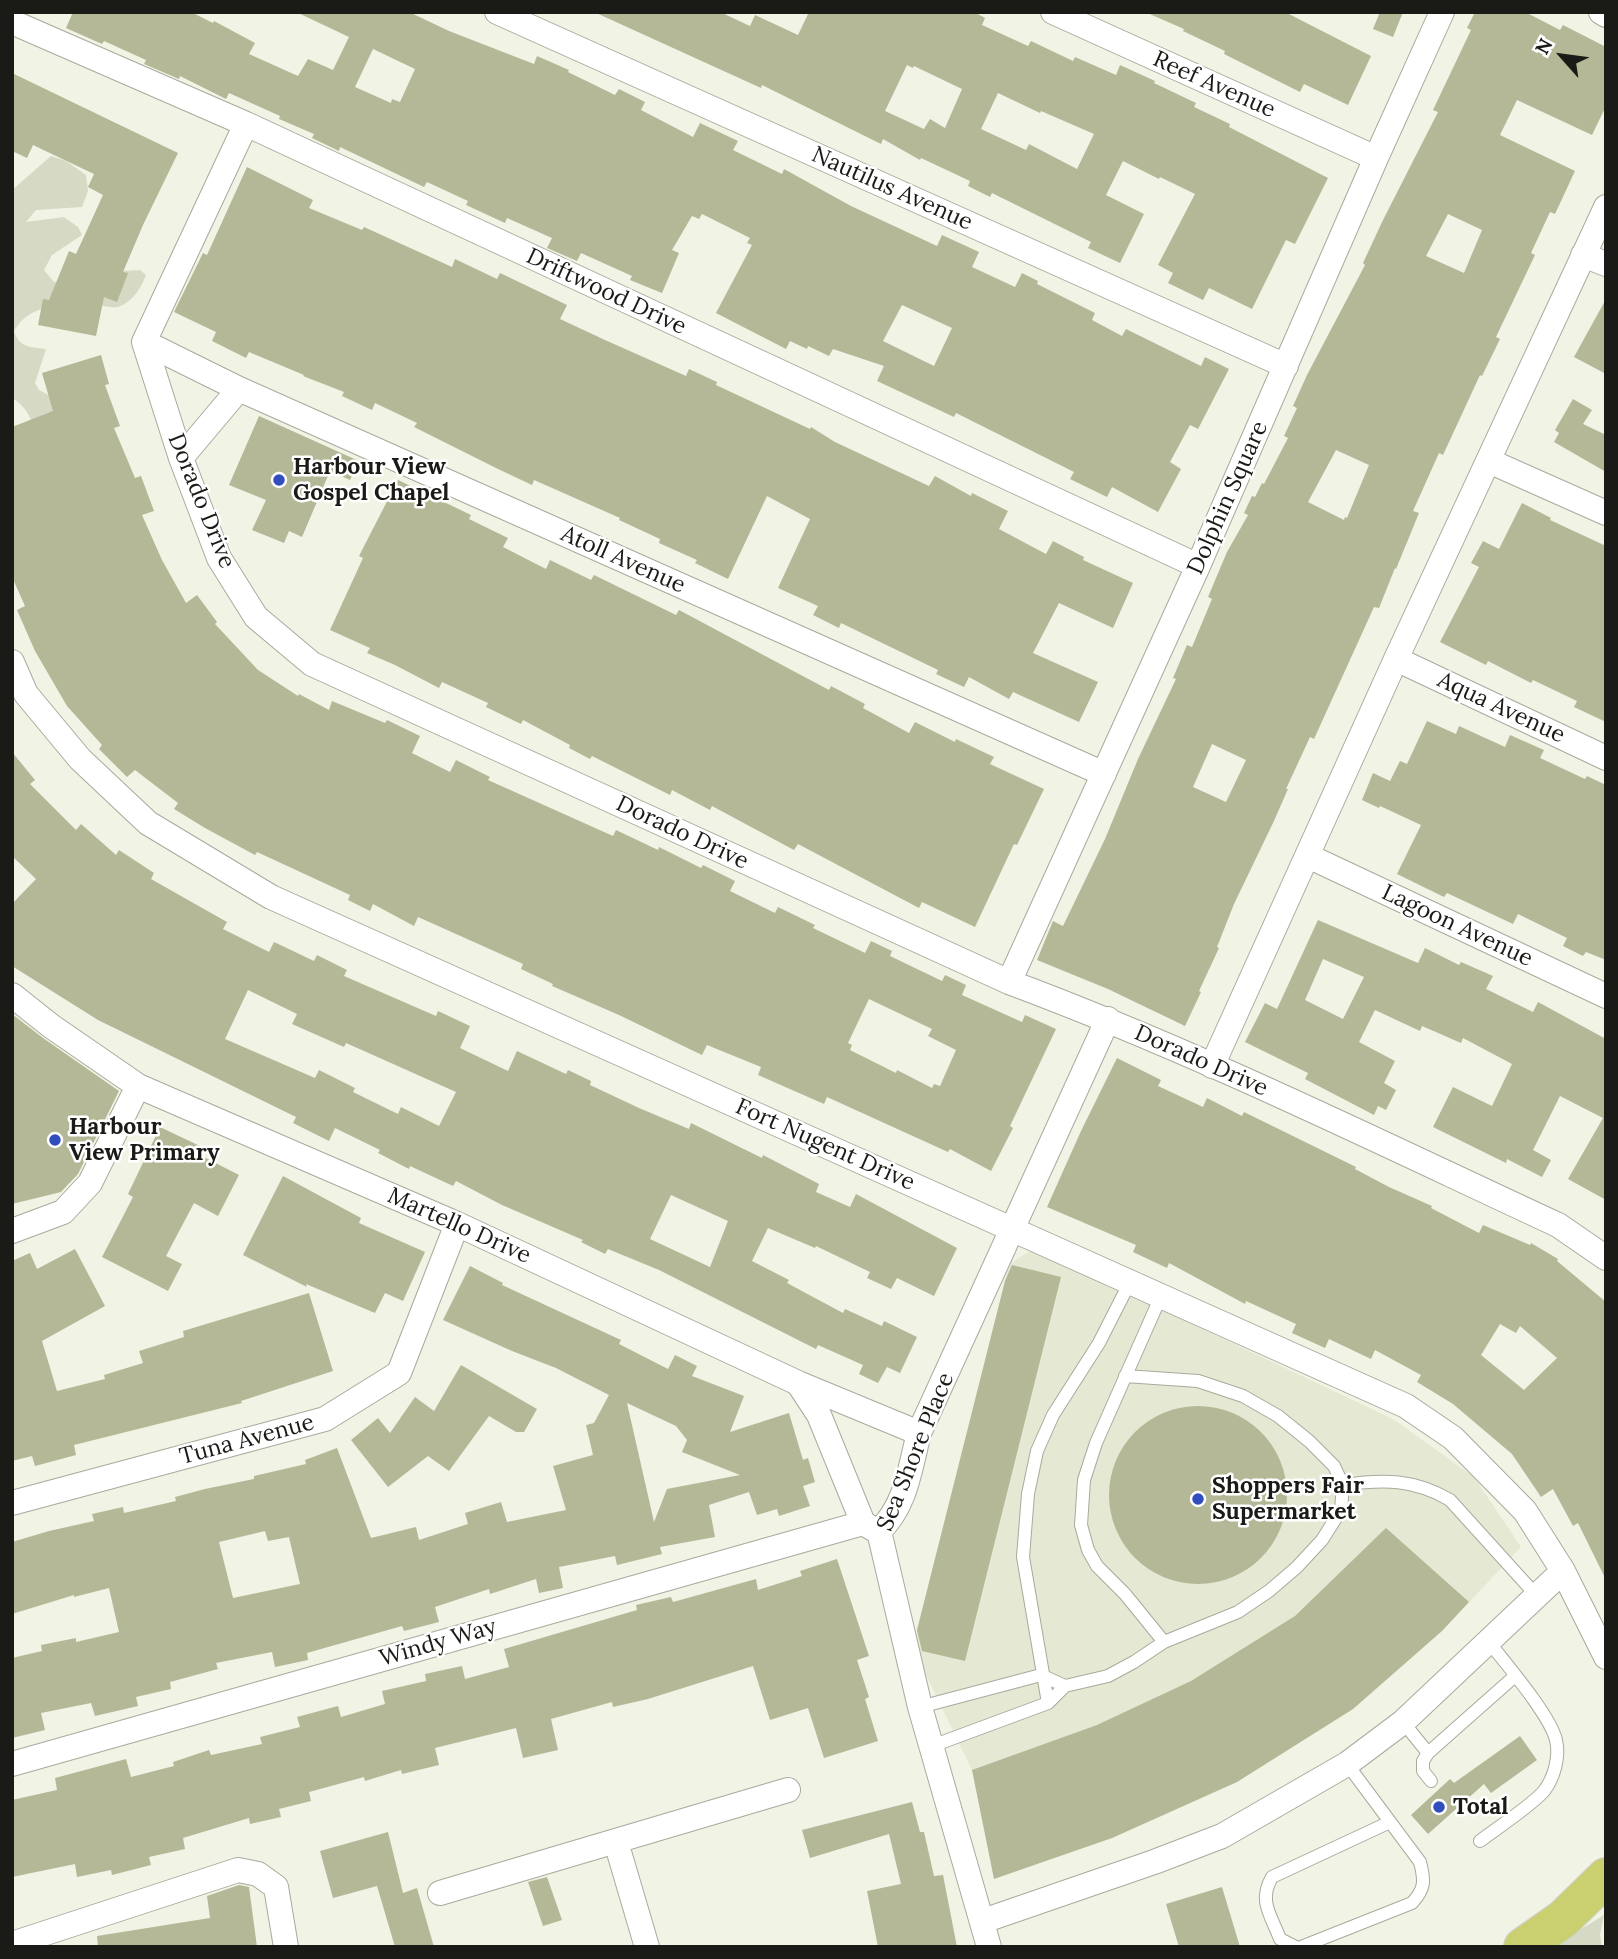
<!DOCTYPE html>
<style>
body{margin:0}
#map{position:relative;width:1618px;height:1959px;overflow:hidden;background:#f1f3e5;font-family:Lora,serif}
canvas{display:block}
.frame{position:absolute;inset:0;border:14px solid #1a1a16;pointer-events:none}
.north{position:absolute;left:1527px;top:21px;width:70px;height:70px;-webkit-text-stroke:5px #fff;paint-order:stroke;rotate:298deg;font-size:19px;font-weight:700;line-height:28px;text-align:center;color:#1a1a16}
.north::after{content:'';display:block;margin:auto;width:24px;height:32px;background:#1a1a16;clip-path:polygon(50% 0,100% 100%,50% 72%,0 100%)}
</style>
<div id="map">
<canvas width="1618" height="1959"></canvas>
<div class="frame"></div>
<div class="north">N</div>
</div>
<script>
const ctx = document.querySelector('canvas').getContext('2d');
ctx.lineJoin = 'round';
function fillPath(path, color) {
  ctx.fillStyle = color;
  ctx.fill(path, 'evenodd');
}
function stroke(path, color, width, dash) {
  ctx.strokeStyle = color;
  ctx.lineWidth = width;
  ctx.lineCap = dash ? 'butt' : 'round';
  ctx.setLineDash(dash || []);
  ctx.stroke(path);
}
function label(font, color, halo, rows, align = 'center') {
  ctx.font = font + ' Lora,serif';
  ctx.lineWidth = 5;
  ctx.setLineDash([]);
  ctx.textBaseline = 'middle';
  ctx.strokeStyle = halo;
  ctx.fillStyle = color;
  for (const [text, x, y, turn = 0] of rows) {
    ctx.save();
    ctx.translate(x, y);
    ctx.rotate((+turn || 0) * Math.PI / 180);
    ctx.textAlign = isNaN(turn) ? turn : align;
    if (halo) ctx.strokeText(text, 0, 0);
    ctx.fillText(text, 0, 0);
    ctx.restore();
  }
}
const built = new Path2D(`
 M1033,1249L1393,1419L1474,1477L1521,1547L1442,1631L1353,1709L1237,1782L1112,1838L994,1878L972,1770L913,1648L1009,1264Z`);
const green = new Path2D(`
 M51,156L66,161L86,175L88,191L82,207L36,210L26,222L64,217L78,227L82,235L52,255L44,270L54,282L77,280L104,272L140,270L146,275C141,288 133,302 118,307C113,308 103,306 97,305C68,303 30,302 14,331C19,348 31,347 46,349L35,383L39,390L68,405L40,454C35,432 33,410 12,398V190Z
 M1604,1915L1600,1935L1602,1947H1552Z`);
const building = new Path2D(`
 M73,12H191L213,23L214,21L255,43L249,54L298,76L308,59L333,70L349,37L296,12H409L449,31L534,64L537,56L569,70L568,72L615,95L619,89L645,102L641,110L693,137L700,123L738,141L733,150L782,174L784,169L851,206L937,246L942,235L979,252L972,267L1015,287L1022,273L1038,281L1037,284L1095,313L1092,320L1122,336L1126,329L1201,366L1205,357L1229,369L1198,429L1190,425L1170,462L1181,469L1158,512L1112,487L1107,497L1070,479L1074,472L956,413L954,417L877,381L884,366L833,349L829,356L808,346L807,349L790,341L786,349L716,313L752,245L747,243L750,238L702,214L699,219L692,216L672,250L679,253L662,293L630,280L632,276L581,253L577,261L547,248L552,238L507,218L505,223L466,205L468,201L427,182L424,187L340,147L339,151L312,138L314,134L279,119L280,116L229,93L226,99L180,76L179,79L144,64L146,60L104,41L102,44L66,28ZM373,49L415,69L400,102L392,99L391,103L355,87ZM902,305L952,328L934,366L883,341Z
 M594,12H720L750,26L755,15L798,35L809,12H974L985,18L982,25L1028,46L1031,41L1073,61L1075,57L1116,75L1120,65L1155,81L1154,83L1196,103L1194,107L1230,124L1229,127L1328,178L1295,244L1286,240L1252,309L1209,288L1203,300L1168,283L1173,273L1158,265L1195,194L1160,177L1159,179L1123,161L1106,195L1144,214L1120,263L1088,248L1091,242L992,193L990,197L968,186L970,181L921,158L920,160L883,139L881,144L762,85L761,88ZM907,65L913,68L914,66L962,89L945,128L930,119L924,129L885,111ZM998,93L1040,113L1041,111L1094,134L1077,169L1029,144L1026,150L981,129Z
 M1145,12H1285L1371,56L1348,105L1304,84L1300,92L1224,54L1225,51L1183,31L1184,29Z
 M1380,12H1403L1393,37L1373,29Z
 M1475,12H1525L1560,30L1563,25L1606,47V106L1592,135L1517,100L1500,135L1575,171L1555,214L1550,212L1531,253L1535,255L1496,337L1500,339L1482,376L1480,375L1443,455L1439,453L1413,511L1419,513L1396,569L1395,568L1379,608L1374,607L1314,739L1310,737L1286,789H1288L1273,823L1234,904L1217,947L1219,948L1199,991L1201,992L1185,1026L1108,989L1037,960L1053,921L1063,926L1105,839L1138,759L1176,679L1173,678L1187,645L1192,647L1212,599L1208,597L1227,552L1248,515L1244,513L1252,496L1255,497L1262,483L1264,484L1288,438L1284,436L1297,408L1293,406L1307,375L1365,265L1363,263L1383,220L1438,112L1433,110L1471,30L1467,28ZM1448,214L1482,230L1464,273L1426,256ZM1336,450L1369,465L1347,518L1345,517L1344,520L1308,502ZM1212,744L1246,760L1226,802L1193,787Z
 M12,73L178,153L143,225L123,272L128,273L117,302L104,297L96,336L38,325L43,299L49,300L69,251L76,254L103,195L88,187L94,174L33,145L27,158L12,151Z
 M247,167L313,200L309,208L362,230L364,227L452,267L455,259L497,279L500,273L567,305L560,319L605,340L686,376L689,369L717,382L716,385L810,429L811,427L835,442L929,486L935,476L971,496L972,493L1008,511L999,529L1046,554L1053,541L1084,557L1083,560L1133,583L1113,628L1059,603L1033,653L1098,682L1079,722L1013,692L1009,699L969,677L964,687L936,674L938,670L841,623L839,628L813,615L818,606L778,588L810,519L767,496L728,579L695,563L697,560L659,543L660,539L619,520L620,518L534,480L532,485L498,469L414,427L417,423L375,403L372,410L342,396L344,392L303,376L304,375L249,352L246,358L212,341L216,332L174,312L203,253L207,255Z
 M1606,299V374L1574,357Z
 M101,355L109,384L105,385L120,426L114,428L135,478L141,476L154,511L142,515L162,560L186,603L197,595L217,622L215,624L258,670L298,696L299,694L329,710L332,701L385,723L387,720L420,736L412,753L450,772L456,760L490,777L488,780L613,836L616,830L658,850L659,847L701,868L703,865L735,881L730,891L775,913L778,907L815,925L813,928L865,953L871,941L892,951L890,956L942,981L945,975L966,985L962,995L1022,1022L1025,1015L1056,1029L1010,1126L1013,1128L991,1171L950,1149L948,1152L827,1097L824,1104L758,1075L761,1067L707,1045L702,1055L619,1015L552,986L553,984L521,969L523,964L418,917L414,926L373,904L370,911L348,900L350,895L257,852L255,855L205,828L174,809L178,803L135,770L127,777L99,749L102,745L67,706L35,651L17,610L25,606L12,577V427L53,411L42,373ZM869,999L932,1029L928,1036L956,1050L940,1086L934,1084L932,1088L897,1070L896,1073L850,1050L852,1045L848,1043Z
 M1573,399L1592,410L1583,424L1606,435V472L1554,442L1559,433L1555,430Z
 M259,416L359,461L350,480L330,471L302,537L289,531L284,543L252,530L266,500L229,485Z
 M398,480L471,515L469,519L508,538L503,547L546,569L550,560L591,580L594,575L676,615L679,610L829,690L831,686L865,704L863,708L909,733L915,722L955,742L956,739L994,757L990,764L1044,789L1017,845L1014,844L975,927L922,902L919,908L798,844L794,850L712,806L710,810L672,790L670,795L592,756L590,759L569,748L570,745L523,720L521,724L486,707L488,703L442,682L439,688L395,665L367,653L370,648L330,630L363,558L359,556Z
 M1522,503L1551,518L1550,520L1606,546V722L1574,707L1577,701L1533,680L1531,683L1488,661L1486,665L1440,642L1479,567L1471,563L1483,541L1499,549Z
 M1427,721L1456,734L1459,726L1505,747L1510,735L1544,750L1540,758L1585,779L1587,776L1606,785V960L1586,952L1583,956L1563,946L1567,938L1518,914L1513,924L1447,893L1444,897L1397,874L1421,825L1380,806L1379,808L1362,800L1373,773L1390,781L1400,761L1407,764Z
 M12,752L35,780L30,784L76,830L81,824L116,855L119,850L154,873L151,879L227,922L223,929L269,952L274,942L314,961L317,955L347,970L344,976L436,1016L438,1011L470,1026L460,1048L508,1071L517,1051L566,1074L568,1070L591,1081L590,1085L639,1108L689,1129L691,1123L762,1158L763,1155L819,1184L816,1192L850,1207L856,1194L957,1248L934,1296L897,1278L891,1289L867,1278L870,1272L816,1246L815,1248L768,1228L752,1261L789,1280L787,1283L843,1313L845,1309L882,1326L884,1321L917,1337L900,1373L887,1367L878,1383L859,1374L863,1365L818,1345L816,1349L659,1270L608,1249L605,1254L581,1242L583,1240L502,1205L456,1181L453,1186L410,1166L409,1169L378,1153L380,1150L335,1128L329,1141L293,1123L296,1117L98,1020L12,966V904L36,879L12,856ZM248,990L297,1014L292,1024L344,1047L346,1043L456,1092L439,1126L401,1107L398,1114L353,1092L355,1088L319,1070L315,1078L225,1039ZM671,1195L728,1221L710,1267L650,1239Z
 M1318,920L1418,963L1425,948L1459,965L1461,962L1493,976L1486,989L1533,1012L1538,1002L1606,1039V1200L1568,1179L1603,1118L1560,1096L1533,1150L1551,1160L1542,1177L1507,1159L1506,1163L1433,1127L1453,1087L1492,1106L1512,1064L1463,1038L1461,1043L1422,1026L1420,1031L1375,1010L1359,1042L1395,1061L1384,1083L1396,1090L1386,1110L1378,1106L1374,1115L1305,1079L1308,1073L1245,1042L1265,1003L1277,1009ZM1323,959L1364,977L1343,1019L1305,1000Z
 M12,1014L43,1038L119,1091L78,1174L61,1192L12,1204Z
 M1117,1058L1161,1080L1158,1086L1203,1107L1207,1098L1242,1116L1244,1112L1356,1167L1355,1169L1389,1187L1432,1206L1431,1208L1479,1233L1483,1225L1530,1245L1531,1243L1558,1259L1557,1261L1606,1302V1580L1578,1523L1573,1526L1553,1489L1541,1497L1512,1454L1453,1404L1417,1382L1421,1375L1375,1350L1371,1359L1329,1339L1325,1348L1292,1333L1296,1324L1246,1301L1245,1304L1169,1263L1167,1268L1133,1252L1136,1245L1047,1207L1081,1131ZM1500,1324L1516,1333L1520,1326L1557,1358L1524,1390L1481,1355Z
 M160,1127L202,1147L198,1154L239,1175L218,1216L194,1203L166,1256L182,1264L168,1291L102,1257L133,1197L128,1194Z
 M283,1176L361,1218L359,1223L425,1252L403,1301L385,1293L375,1313L306,1284L307,1287L243,1255Z
 M75,1249L105,1306L42,1341L57,1391L105,1379L104,1375L143,1363L139,1351L184,1337L183,1331L309,1293L333,1371L241,1401L242,1403L74,1445L76,1455L35,1466L32,1456L12,1461V1261L30,1253L37,1269Z
 M1012,1265L1061,1277L965,1661L922,1651L917,1630L1005,1281Z
 M470,1266L503,1283L502,1285L621,1340L619,1344L668,1369L675,1355L697,1366L692,1376L744,1396L730,1432L789,1413L803,1460L808,1458L815,1482L803,1486L810,1506L779,1516L777,1509L757,1515L749,1492L709,1505L715,1537L660,1547L662,1554L617,1565L615,1556L559,1567L563,1588L539,1593L536,1579L490,1594L489,1589L435,1607L439,1622L404,1631L402,1626L307,1653L308,1660L275,1667L272,1652L216,1663L218,1669L170,1682L171,1689L136,1697L138,1706L95,1716L91,1703L41,1713L45,1730L12,1738V1658L42,1651L41,1645L76,1638V1642L119,1632L109,1588L74,1597V1595L12,1614V1542L49,1531L94,1521L92,1514L123,1507L124,1513L176,1501L175,1497L205,1489L254,1479V1476L306,1464L305,1460L337,1448L371,1538L416,1527L419,1540L468,1524L465,1513L501,1502L507,1522L566,1510L553,1466L593,1455L586,1425L594,1423L609,1395L556,1368L512,1351L443,1320ZM627,1403L676,1426L687,1440L682,1452L740,1475L667,1489L654,1522ZM265,1531L268,1541L289,1537L300,1584L233,1598L219,1542Z
 M461,1365L537,1409L524,1432H516L489,1416L449,1471L428,1456L388,1487L351,1440L378,1418L390,1433L415,1397L434,1411Z
 M1109 1495a89 89 0 1 1 178 0a89 89 0 1 1-178 0Z
 M1386,1528L1469,1602L1442,1631L1353,1709L1237,1782L1112,1838L994,1879L972,1770L1097,1725L1191,1681L1295,1616Z
 M837,1559L869,1656L857,1660L869,1697L865,1699L878,1741L824,1758L808,1708L770,1720L753,1666L648,1699L613,1707L612,1702L551,1719L558,1750L523,1758L516,1728L435,1748L439,1765L402,1774L401,1770L365,1781L364,1777L309,1792L311,1801L279,1809L281,1817L250,1824L249,1818L183,1838L185,1849L149,1857L151,1865L112,1875L111,1870L77,1877L75,1864L12,1877V1800L57,1790L55,1778L126,1759L131,1777L174,1766L173,1762L209,1750L211,1755L262,1744L260,1737L300,1727L297,1717L338,1706L341,1717L385,1704L382,1691L426,1681L425,1674L462,1666L465,1679L509,1667L504,1649L637,1610L636,1605L671,1597L673,1602L756,1579L758,1590L802,1576L800,1571Z
 M1520,1736L1537,1760L1491,1793L1484,1784L1428,1834L1411,1815L1450,1779L1454,1783Z
 M912,1802L920,1832H924L934,1876L943,1875L957,1947H878L867,1891L901,1884L889,1834L810,1858L802,1830Z
 M388,1832L403,1893L417,1888L434,1947H395L377,1886L333,1898L320,1851Z
 M547,1877L562,1920L543,1926L528,1882Z
 M239,1885L249,1887L257,1947H98L97,1936L210,1918L207,1896Z
 M1222,1887L1240,1947H1179L1166,1904Z`);
const service = new Path2D(`
 M1161,1296L1096,1443L1084,1480L1081,1525L1088,1550L1097,1566L1125,1594L1164,1642
 M1343,1485C1384,1479 1414,1479 1450,1500L1536,1595
 M1048,1703L1023,1557L1028,1494L1037,1451L1053,1415L1099,1343L1130,1282
 M920,1707L1041,1675L1065,1686
 M1403,1722L1428,1753
 M932,1746L1048,1703L1065,1686L1108,1676L1134,1662L1164,1642L1238,1612L1269,1591L1297,1567L1322,1540L1341,1510L1343,1485L1334,1466L1309,1441L1278,1416L1243,1396L1198,1381L1125,1376
 M1431,1781L1423,1771V1761L1428,1753L1515,1676
 M1480,1841C1497,1828 1531,1806 1544,1791C1554,1778 1560,1757 1556,1740C1550,1715 1506,1664 1489,1642
 M1296,1947L1280,1939C1271,1915 1258,1901 1272,1877L1390,1822
 M1301,1947L1412,1903C1425,1889 1425,1881 1420,1862L1347,1764`);
const minor = new Path2D(`
 M497,12L1286,366
 M1053,12L1376,158
 M1601,12L1606,15
 M12,22L246,124L1198,566
 M246,124L144,342L181,458L219,558L256,617L312,664L1009,982C1197,1052 1377,1141 1558,1225L1606,1258
 M1583,255L1606,264
 M144,342L239,389L1104,774
 M181,458L239,389
 M1489,461L1606,513
 M1396,659L1606,758
 M12,662L26,694L80,759L148,823L271,897L1406,1406L1453,1438L1525,1511L1563,1571L1606,1657
 M1308,856L1606,996
 M1009,982L1198,566L1376,158L1442,12
 M12,995L51,1026L138,1086L457,1224L798,1383L919,1433
 M1212,1066L1396,659L1606,207
 M12,1231L63,1212L90,1183L138,1086
 M798,1383L819,1415L863,1523L875,1530
 M12,1503L325,1419L399,1373L457,1224
 M12,1764L863,1523
 M616,1842L647,1947
 M440,1893L788,1790
 M983,1921L1154,1862L1222,1836L1347,1764L1403,1722L1563,1571
 M12,1944L238,1870L258,1874L276,1887L286,1947
 M989,1947L920,1707L879,1531C906,1506 910,1468 919,1433L1108,1019`);
const trunk = new Path2D(`
 M1523,1947L1563,1919L1606,1877`);
const markers = [
 [279,480,7,"#304ebe"],
 [55,1140,7,"#304ebe"],
 [1198,1499,7,"#304ebe"],
 [1439,1807,7,"#304ebe"]
];
const streetNames = [
 ["Reef Avenue",1214,85,24],
 ["Nautilus Avenue",892,189,24],
 ["Driftwood Drive",606,292,25],
 ["Dolphin Square",1228,498,-66],
 ["Dorado Drive",201,501,68],
 ["Atoll Avenue",623,560,24],
 ["Aqua Avenue",1501,708,25],
 ["Dorado Drive",682,833,25],
 ["Lagoon Avenue",1457,926,25],
 ["Dorado Drive",1201,1061,24],
 ["Fort Nugent Drive",825,1145,24],
 ["Martello Drive",459,1226,24],
 ["Tuna Avenue",247,1440,-15],
 ["Sea Shore Place",916,1452,-68],
 ["Windy Way",438,1643,-16]
];
const poiNames = [
 ["Harbour View",293,467],
 ["Gospel Chapel",293,493],
 ["Harbour",69,1127],
 ["View Primary",69,1153],
 ["Shoppers Fair",1212,1486],
 ["Supermarket",1212,1512],
 ["Total",1453,1807]
];
fillPath(built, '#e5e8d2');
fillPath(green, '#d6d9c4');
fillPath(building, '#b4b896');
stroke(service, '#a8aa9d', 14);
stroke(minor, '#a8aa9d', 26);
stroke(trunk, '#d1d1d0', 40);
stroke(service, '#fff', 12);
stroke(minor, '#fff', 24);
stroke(trunk, '#cad070', 38);
for (const [x, y, r, color] of markers) {
  const dot = new Path2D();
  dot.arc(x, y, r, 0, 2 * Math.PI);
  ctx.fillStyle = color;
  ctx.fill(dot);
  stroke(dot, '#fff', 2.5);
}
label('23px', '#1a1a16', '#fff', streetNames);
label('bold 23px', '#1a1a16', '#fff', poiNames, 'left');
</script>
